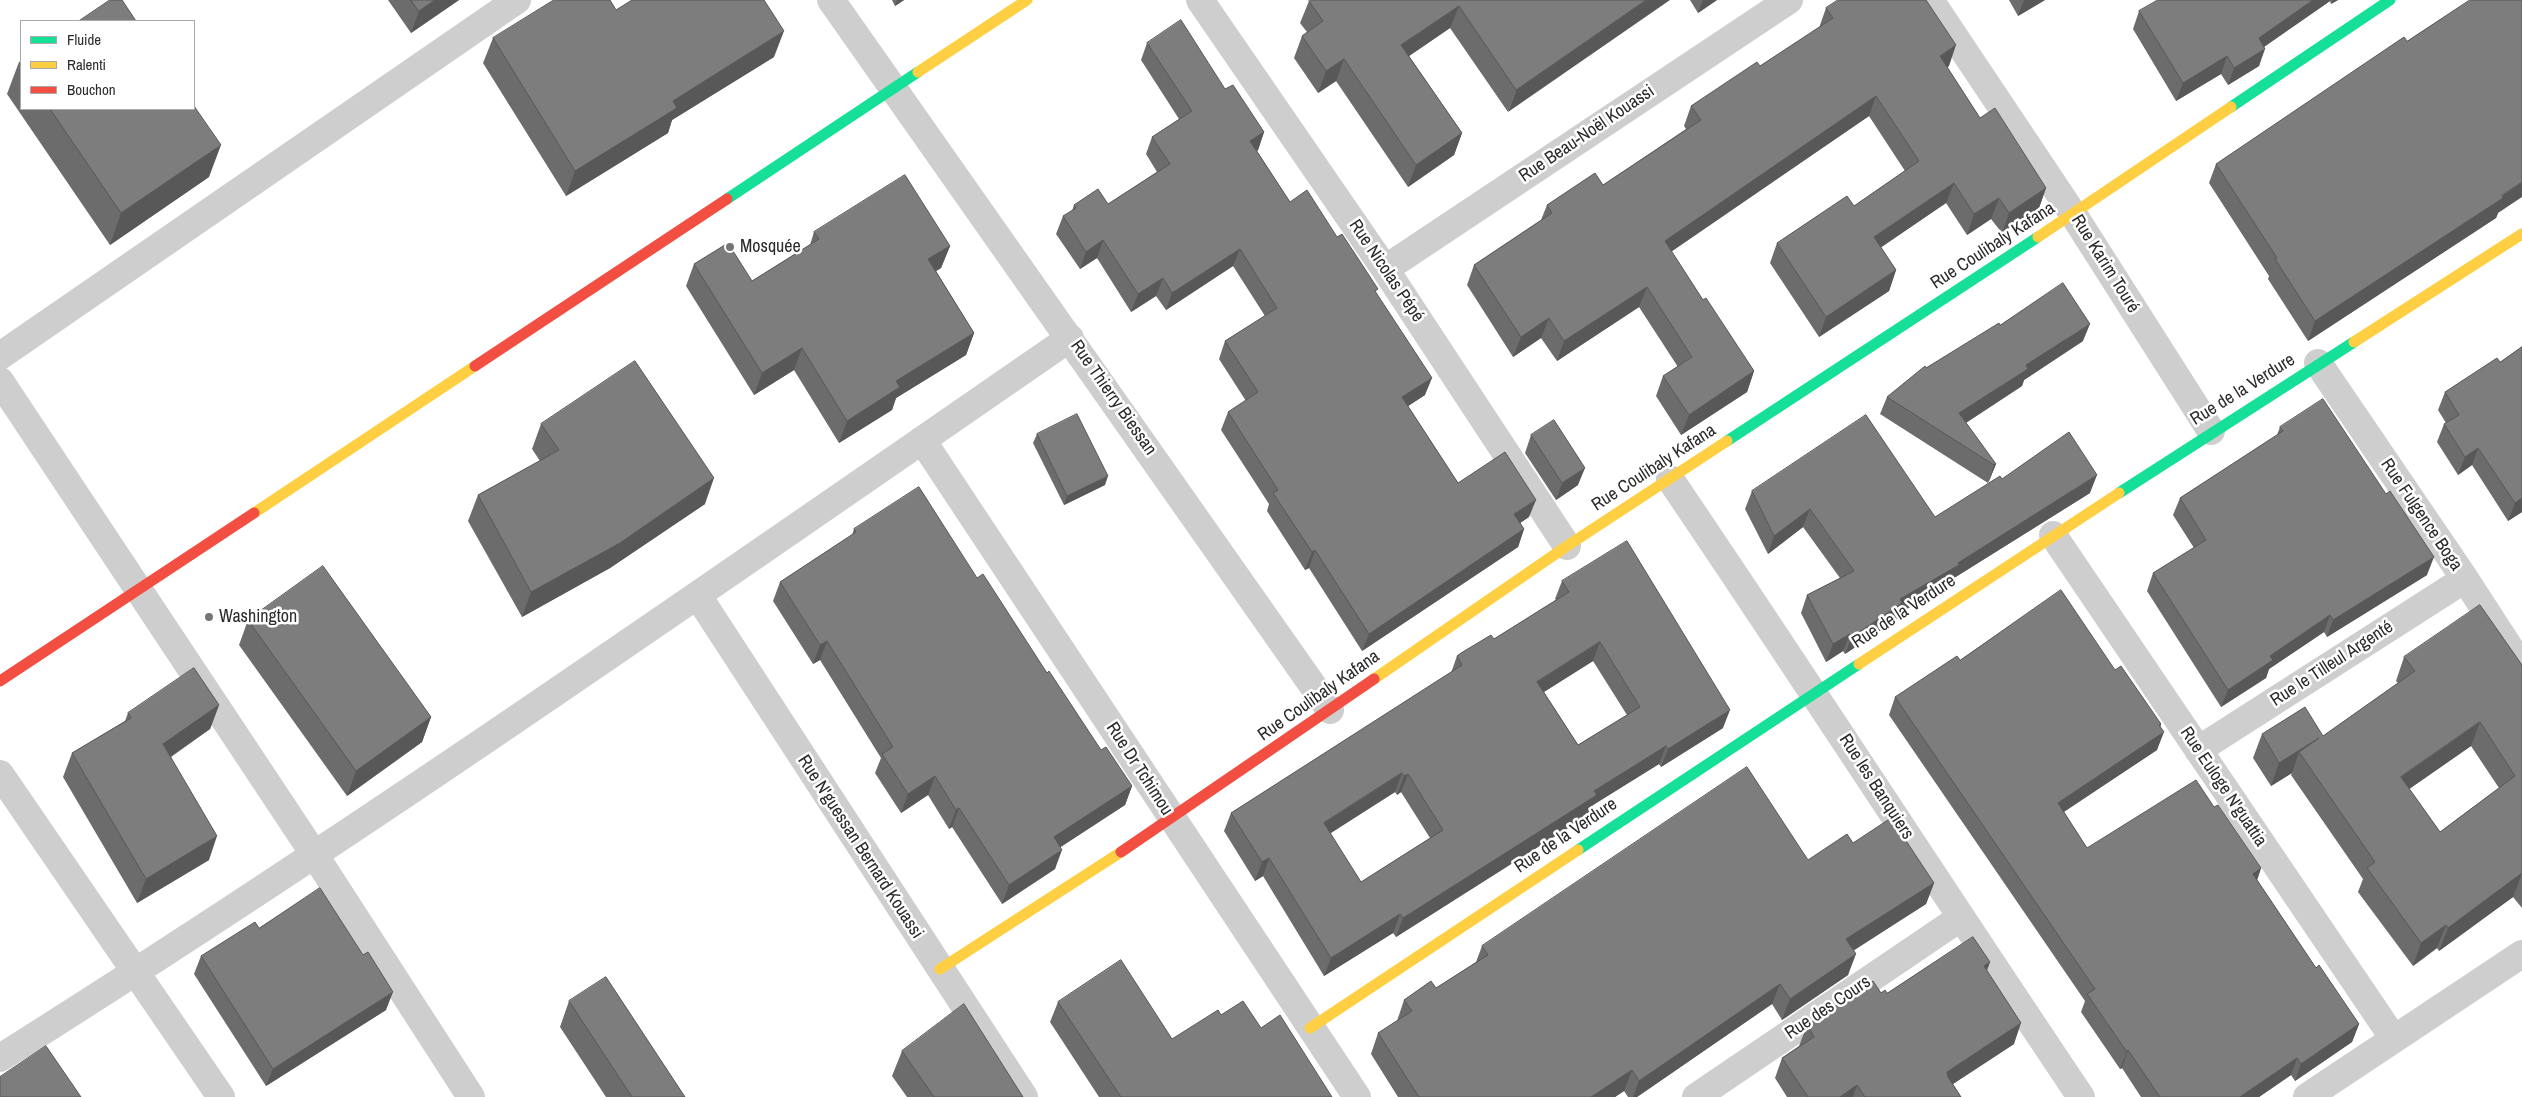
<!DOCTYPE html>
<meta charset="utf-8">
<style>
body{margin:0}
#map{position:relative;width:2522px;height:1097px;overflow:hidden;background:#fff;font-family:"Archivo Narrow",sans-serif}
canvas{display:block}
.legend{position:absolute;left:20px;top:20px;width:175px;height:90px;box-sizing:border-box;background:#fff;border:1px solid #aaa;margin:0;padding:6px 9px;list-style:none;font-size:15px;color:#2b2b2b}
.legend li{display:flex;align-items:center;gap:10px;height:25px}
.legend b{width:25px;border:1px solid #aaa}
</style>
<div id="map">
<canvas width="2522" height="1097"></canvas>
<ul class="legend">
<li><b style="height:6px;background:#16e098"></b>Fluide</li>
<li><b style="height:6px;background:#ffcf43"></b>Ralenti</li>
<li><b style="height:6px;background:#f24e42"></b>Bouchon</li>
</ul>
</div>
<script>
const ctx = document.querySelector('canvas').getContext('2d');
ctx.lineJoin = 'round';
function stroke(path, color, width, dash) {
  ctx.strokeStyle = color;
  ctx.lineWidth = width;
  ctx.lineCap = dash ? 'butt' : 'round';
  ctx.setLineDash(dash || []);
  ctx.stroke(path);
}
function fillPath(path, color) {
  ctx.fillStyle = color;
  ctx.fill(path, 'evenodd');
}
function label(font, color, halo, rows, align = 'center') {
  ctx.font = font + ' "Archivo Narrow",sans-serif';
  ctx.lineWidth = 5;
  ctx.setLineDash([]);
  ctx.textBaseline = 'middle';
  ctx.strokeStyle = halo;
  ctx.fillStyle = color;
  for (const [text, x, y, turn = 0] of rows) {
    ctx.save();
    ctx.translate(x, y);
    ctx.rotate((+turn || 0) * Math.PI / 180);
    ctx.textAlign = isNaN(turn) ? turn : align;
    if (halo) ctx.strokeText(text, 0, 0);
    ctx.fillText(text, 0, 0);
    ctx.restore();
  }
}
const street = new Path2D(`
 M831,0L1330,710
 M1200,0L1385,269L1567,546
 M1930,0L2073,214L2211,431
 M1385,269L1789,0
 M0,356L517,0
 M2318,363L2465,579L2522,667
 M0,381L314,854L471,1097
 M922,440L1357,1097
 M1670,479C1809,684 1943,892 2081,1097
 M2053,535L2394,1039
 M698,596L1024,1097
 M2198,750L2465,579
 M0,774L221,1097
 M0,1058C364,829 716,582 1070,338
 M1696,1097L1960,918
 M2307,1097L2522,954`);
const fast = new Path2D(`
 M2231,107L2390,0
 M727,199L918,72
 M1727,441L2038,237
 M2119,493L2354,342
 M1578,850L1859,664`);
const slow = new Path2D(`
 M918,72L1027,0
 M2038,237L2231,107
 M2354,342L2522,234
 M254,513L475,366
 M1859,664L2119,493
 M1374,679L1567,546L1727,441
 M940,969L1121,852
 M1310,1028L1578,850`);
const jam = new Path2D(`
 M475,366L727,199
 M0,681L254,513
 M1121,852L1374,679`);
const wall = new Path2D(`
 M388,0H459L411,33Z
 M892,0H904L895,6Z
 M1550,0L1508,112L1450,28L1409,56L1462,133L1454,155L1408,187L1336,81L1318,93L1294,58L1302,36L1307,32L1300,23L1309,1Z
 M1690,0H1717L1698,13Z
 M2009,0H2045L2018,16Z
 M2175,0H2338L2331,4L2330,1L2264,47L2259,66L2228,85L2221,74L2176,101L2133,29L2139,11Z
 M1826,8L1949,66L1947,67L1980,118L2046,188L2039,208L2002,233L1991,219L1967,235L1946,203L1881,247L1896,270L1889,291L1819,337L1770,263L1777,243L1854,206L1905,171L1869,116L1671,252L1703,300L1754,371L1747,392L1681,435L1656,396L1663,376L1678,367L1639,307L1557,361L1541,338L1513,357L1467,285L1474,265L1541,220L1547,205L1603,185L1686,129L1684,126L1691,106L1760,66L1819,28Z
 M616,10L774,57L672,120L668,133L566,196L483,63L493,38Z
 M1147,43L1225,89L1264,132L1258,150L1257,151L1290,202L1337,237L1376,293L1425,395L1408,406L1458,483L1529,517L1520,523L1524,529L1518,547L1362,651L1309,568L1305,570L1267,511L1269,504L1221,430L1228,412L1246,401L1219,359L1225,341L1265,316L1233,266L1166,310L1156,296L1131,312L1097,258L1080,269L1056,234L1063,216L1072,211L1074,205L1108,204L1157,172L1146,154L1152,137L1179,119L1141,60Z
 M21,61V109H194L209,177L110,245L7,94L19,62Z
 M2216,164L2498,213L2496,218L2308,341L2268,279L2269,276L2209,183Z
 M814,232L950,246L941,268L936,271L974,333L966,355L896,398L892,410L839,443L794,370L754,395L686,286L694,264L752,281L810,245Z
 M2000,325L2083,341L2024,380L2022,386L1966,423L1996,464L1989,481L1988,483L1880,414L1887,397L1926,368Z
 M2522,347V512L2508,521L2472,465L2458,475L2437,442L2444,424L2446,423L2438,410L2445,392L2500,362Z
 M541,424L705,504L610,568L522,617L468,521L478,495L540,461L532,449Z
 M2280,427L2427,575L2327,637L2324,632L2269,669L2266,678L2221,707L2147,591L2153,573L2194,548L2173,515L2180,498L2277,435Z
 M1037,434L1105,485L1064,505L1033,443Z
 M1531,435L1578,485L1556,500L1525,453Z
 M2002,479L2090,493L1954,578L1953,582L1898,614L1896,620L1845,654L1843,651L1826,662L1801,613L1807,595L1840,578L1803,527L1768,554L1745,509L1752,491L1935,517Z
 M854,529L977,578L1047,673L1101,750L1132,786L1125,805L1060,847L1055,869L1002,904L952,827L949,829L928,795L901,813L875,773L881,758L820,660L813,664L773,601L780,582L852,535Z
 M1562,581L1723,728L1661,767L1659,764L1593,805L1590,814L1396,937L1393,933L1324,976L1263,876L1255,881L1224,831L1231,813L1451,673L1457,656L1494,639L1556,600L1555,599ZM1593,661L1627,715L1578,745L1544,692ZM1395,792L1397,795L1401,792L1430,838L1361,882L1330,833Z
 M248,620L431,717L422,742L347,796L239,645Z
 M2404,657L2522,665V908L2513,897L2439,951L2437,948L2413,966L2358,892L2363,879L2291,775L2292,773L2271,786L2253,758L2262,734L2323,736L2398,683L2396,681ZM2471,746L2499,788L2440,832L2409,789Z
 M2115,670L2161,724L2157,750L2064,812L2087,848L2214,807L2261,868L2257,880L2316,968L2359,1024L2352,1042L2295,1081L2291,1075L2259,1097H2141L2122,1068L2120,1069L2081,1012L2085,1001L1889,715L1895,697Z
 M219,705L210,729L171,757L209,860L137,903L63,777L72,753L125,721L128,713Z
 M1853,843L1934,883L1926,904L1853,950L1848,975L1782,1020L1772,1004L1637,1097H1628L1624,1091L1615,1097H1398L1371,1054L1378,1033L1397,1021L1404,1000L1436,988L1476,962L1482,946L1808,860Z
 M259,928L386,1010L266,1086L194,974L201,956Z
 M1990,962L1987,970L2014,1044L1953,1084L1961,1097H1787L1775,1078L1782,1058L1799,1046L1807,1025L1881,993H1887Z
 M569,1001L685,1097H606L560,1027Z
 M1058,1002L1172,1039L1221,1015L1261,1028L1332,1097H1099L1050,1022Z
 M902,1051L1023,1097H907L892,1076Z`);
const shadedWall = new Path2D(`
 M435,0H459L411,33L419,11Z
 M897,0H904L895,6Z
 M1646,0H1670L1508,112L1516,90Z
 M1703,0H1717L1698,13Z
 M2024,0H2045L2018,16Z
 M2313,0H2330V1L2252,55L2259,38Z
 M2333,0H2338L2331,4Z
 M1459,6L1450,28L1393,67L1401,45Z
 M784,31L774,57L672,120L668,133L566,196L575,171L673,101Z
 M1956,45L1949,66L1933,77L1940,56Z
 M2265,49L2259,66L2228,85L2234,68Z
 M2227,56L2221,74L2176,101L2183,83Z
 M1344,59L1336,81L1318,93L1326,71Z
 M1876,96L1869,116L1657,261L1665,241Z
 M1264,132L1258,150L1244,159L1250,141Z
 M1462,133L1454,155L1408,187L1416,165Z
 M221,145L209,177L110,245L121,213Z
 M2522,182V197L2498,213L2496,218L2308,341L2315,321Z
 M1954,183L1946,203L1867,257L1874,237Z
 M2046,188L2039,208L2002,233L2009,213Z
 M1999,198L1991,219L1967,235L1974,214Z
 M1103,240L1097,258L1080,269L1086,252Z
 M950,246L941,268L920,281L928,259Z
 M1240,249L1233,266L1166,310L1172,293Z
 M1896,270L1889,291L1819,337L1826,317Z
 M1163,278L1156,296L1131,312L1138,294Z
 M1647,287L1639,307L1557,361L1564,341Z
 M1549,318L1541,338L1513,357L1521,337Z
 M2090,324L2083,341L2024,380L2022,386L1953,431L1959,413L2026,365Z
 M974,333L966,355L896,398L892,410L839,443L847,421L896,381Z
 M802,348L794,370L754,395L762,373Z
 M1754,371L1747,392L1681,435L1689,415Z
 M1432,378L1425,395L1396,414L1402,397Z
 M2478,448L2472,465L2458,475L2465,457Z
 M1996,464L1989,481L1988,483L1994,465Z
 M1585,468L1578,485L1556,500L1562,483Z
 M2097,475L2090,493L1954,578L1953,582L1898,614L1896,620L1845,654L1852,637L1900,599Z
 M1108,476L1105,485L1064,505L1067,496Z
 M714,478L705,504L610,568L522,617L531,592Z
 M2522,498V512L2508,521L2515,503Z
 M1536,500L1529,517L1508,531L1514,514Z
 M1810,509L1803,527L1768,554L1774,536Z
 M1524,529L1518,547L1362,651L1369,634Z
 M1315,550L1309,568L1305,570L1312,552Z
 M2434,557L2427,575L2327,637L2333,620Z
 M2330,615L2324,632L2269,669L2266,678L2221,707L2228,690L2270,656Z
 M1850,634L1843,651L1826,662L1833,644Z
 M827,641L820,660L813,664L820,645Z
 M1600,642L1593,661L1531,700L1537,682Z
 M219,705L210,729L154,768L163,744Z
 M1730,710L1723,728L1661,767L1668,749Z
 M431,717L422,742L347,796L356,771Z
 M2480,722L2471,746L2392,801L2401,777Z
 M2161,724L2156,737L2164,732L2157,750L2051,820L2058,803Z
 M2319,738L2299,752L2292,773L2271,786L2279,763Z
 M1666,746L1659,764L1593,805L1590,814L1396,937L1403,918L1594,791Z
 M1402,773L1395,792L1317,842L1324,823Z
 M1408,774L1401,792L1397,795L1404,776Z
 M935,776L928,795L901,813L908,794Z
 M1132,786L1125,805L1047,856L1054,837Z
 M959,808L952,827L949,829L956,810Z
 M217,836L209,860L137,903L146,879Z
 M1062,850L1055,869L1002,904L1009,885Z
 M1269,858L1263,876L1255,881L1262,862Z
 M2261,868L2255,886L2253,874Z
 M2522,873L2513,897L2439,951L2448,928Z
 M1934,883L1926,904L1839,960L1846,939Z
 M1400,914L1393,933L1324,976L1331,958Z
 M2446,925L2437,948L2413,966L2421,943Z
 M1856,954L1848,975L1782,1020L1790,999Z
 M1990,962L1982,983L1984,966Z
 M1780,984L1772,1004L1637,1097H1633L1639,1081Z
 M393,992L386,1010L266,1086L273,1069Z
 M2021,1023L2014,1044L1939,1093L1947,1072Z
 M2359,1024L2352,1042L2295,1081L2301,1064Z
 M2128,1050L2122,1068L2120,1069L2127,1052Z
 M2297,1058L2291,1075L2259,1097H2240Z
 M1632,1070L1624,1091L1615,1097H1591Z
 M1857,1085L1853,1097H1840Z`);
const building = new Path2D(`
 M110,0H122L136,21H79Z
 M411,0H435L419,11Z
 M554,0H610L616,10L632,0H764L784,31L673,101L677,108L575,171L493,38Z
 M1310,0H1646L1516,90L1459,6L1401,45L1462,133L1416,165L1344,59L1326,71L1302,36L1323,21L1309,1Z
 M1838,0H1926L1956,45L1940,56L1980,118L1995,108L2046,188L2009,213L1999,198L1974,214L1954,183L1874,237L1896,270L1826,317L1777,243L1847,196L1854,206L1919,161L1876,96L1665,241L1703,300L1706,298L1754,371L1689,415L1663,376L1692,357L1647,287L1564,341L1549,318L1521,337L1474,265L1552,213L1547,205L1595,173L1603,185L1701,120L1691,106L1757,62L1760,66L1833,18L1826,8Z
 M2158,0H2313L2259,38L2265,49L2234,68L2227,56L2183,83L2139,11Z
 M2470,0H2522V182L2502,195L2503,198L2315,321L2275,259L2277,258L2216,164L2404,37L2407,41Z
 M1181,20L1225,89L1233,85L1264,132L1250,141L1290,202L1307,190L1337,237L1342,234L1378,289L1375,291L1432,378L1402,397L1458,483L1505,452L1536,500L1514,514L1524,529L1369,634L1315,550L1312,552L1273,493L1278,490L1228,412L1258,392L1225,341L1277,308L1240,249L1172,293L1163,278L1138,294L1103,240L1086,252L1063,216L1076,208L1074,205L1098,189L1108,204L1170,164L1152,137L1192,111L1147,43Z
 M194,106L221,145L121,213L50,109H194Z
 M905,175L950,246L928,259L974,333L896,381L900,387L847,421L802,348L762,373L694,264L728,243L752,281L819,239L814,232Z
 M2063,283L2090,324L2026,365L2028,369L1959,413L1996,464L1994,465L1887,397L1925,366L1926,368L1999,323L2000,325Z
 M2522,347V498L2515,503L2478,448L2465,457L2444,424L2459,415L2445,392L2497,358L2500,362Z
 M635,361L714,478L620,543L531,592L478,495L559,450L541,424Z
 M2323,399L2386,494L2390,491L2434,557L2333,620L2330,615L2270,656L2273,660L2228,690L2153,573L2206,540L2180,498L2283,431L2280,427Z
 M1077,414L1108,476L1067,496L1037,434Z
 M1866,415L1935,517L2000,476L2002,479L2069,432L2097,475L1958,563L1959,565L1900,599L1902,603L1852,637L1850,634L1833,644L1807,595L1854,571L1810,509L1774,536L1752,491Z
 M1554,420L1585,468L1562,483L1531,435Z
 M919,487L977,578L983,574L1047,673L1049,671L1101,750L1106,747L1132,786L1054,837L1062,850L1009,885L959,808L956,810L935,776L908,794L882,754L893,747L827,641L820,645L780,582L856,532L854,529Z
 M1627,541L1730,710L1668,749L1666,746L1594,791L1597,795L1403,918L1400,914L1331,958L1269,858L1262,862L1231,813L1462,665L1457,656L1461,653L1491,635L1494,639L1569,592L1562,581ZM1600,642L1640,707L1578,745L1537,682ZM1402,773L1404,776L1408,774L1443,830L1361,882L1324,823Z
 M323,566L431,717L356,771L248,620Z
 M2061,590L2115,670L2121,666L2161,724L2159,725L2164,732L2058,803L2087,848L2196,780L2214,807L2218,805L2261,868L2253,874L2316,968L2319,965L2359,1024L2301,1064L2297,1058L2240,1097H2160L2128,1050L2127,1052L2087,994L2095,989L1895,697L1957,656L1960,660Z
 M2480,605L2522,665V873L2448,928L2446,925L2421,943L2367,868L2375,862L2299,752L2319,738L2279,763L2262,734L2305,707L2323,736L2415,671L2404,657ZM2480,722L2515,776L2440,832L2401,777Z
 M194,668L219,705L163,744L217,836L146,879L72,753L131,718L128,713Z
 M1747,767L1808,860L1847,834L1853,843L1891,818L1934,883L1846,939L1856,954L1790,999L1780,984L1639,1081L1632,1070L1591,1097H1419L1378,1033L1412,1011L1404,1000L1431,981L1436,988L1488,955L1482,946Z
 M320,888L363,955L368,952L393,992L273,1069L201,956L255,922L259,928Z
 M1973,937L1990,962L1984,966L2021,1023L1947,1072L1948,1077L1961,1097H1865L1857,1085L1840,1097H1808L1782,1058L1814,1037L1807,1025L1873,981L1881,993L1885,990L1887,993Z
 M1121,960L1172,1039L1218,1010L1221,1015L1243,1001L1261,1028L1280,1015L1332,1097H1121L1058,1002Z
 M606,977L685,1097H632L569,1001Z
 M964,1004L1023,1097H934L902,1051Z
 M46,1046L81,1097H0V1077Z`);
const markers = [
 [730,247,5,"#757575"],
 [209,617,5,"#757575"]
];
const streetNames = [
 ["Rue Beau-Noël Kouassi",1587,134,-34],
 ["Rue Coulibaly Kafana",1993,246,-33],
 ["Rue Karim Touré",2105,264,58],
 ["Rue Nicolas Pépé",1386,271,56],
 ["Rue de la Verdure",2243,390,-32],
 ["Rue Thierry Biessan",1113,398,55],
 ["Rue Coulibaly Kafana",1654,468,-33],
 ["Rue Fulgence Boga",2421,515,56],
 ["Rue de la Verdure",1904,612,-33],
 ["Rue le Tilleul Argenté",2332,664,-33],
 ["Rue Coulibaly Kafana",1319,696,-35],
 ["Rue Dr Tchimou",1139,769,57],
 ["Rue les Banquiers",1876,787,57],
 ["Rue Euloge N'guattia",2223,787,56],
 ["Rue de la Verdure",1566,836,-34],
 ["Rue N'guessan Bernard Kouassi",860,847,57],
 ["Rue des Cours",1828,1008,-34]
];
const poiNames = [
 ["Mosquée",740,247],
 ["Washington",219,617]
];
stroke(street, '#cecece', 28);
stroke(fast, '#16e098', 11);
stroke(slow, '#ffcf43', 11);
stroke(jam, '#f24e42', 11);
fillPath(wall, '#6c6c6c');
fillPath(shadedWall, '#585858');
fillPath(building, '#7d7d7d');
stroke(building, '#585858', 1);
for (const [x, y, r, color] of markers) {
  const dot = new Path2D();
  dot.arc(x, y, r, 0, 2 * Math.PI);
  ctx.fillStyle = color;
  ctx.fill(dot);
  stroke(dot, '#fff', 2);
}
label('18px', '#2b2b2b', '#fff', streetNames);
label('18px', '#2b2b2b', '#fff', poiNames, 'left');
</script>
